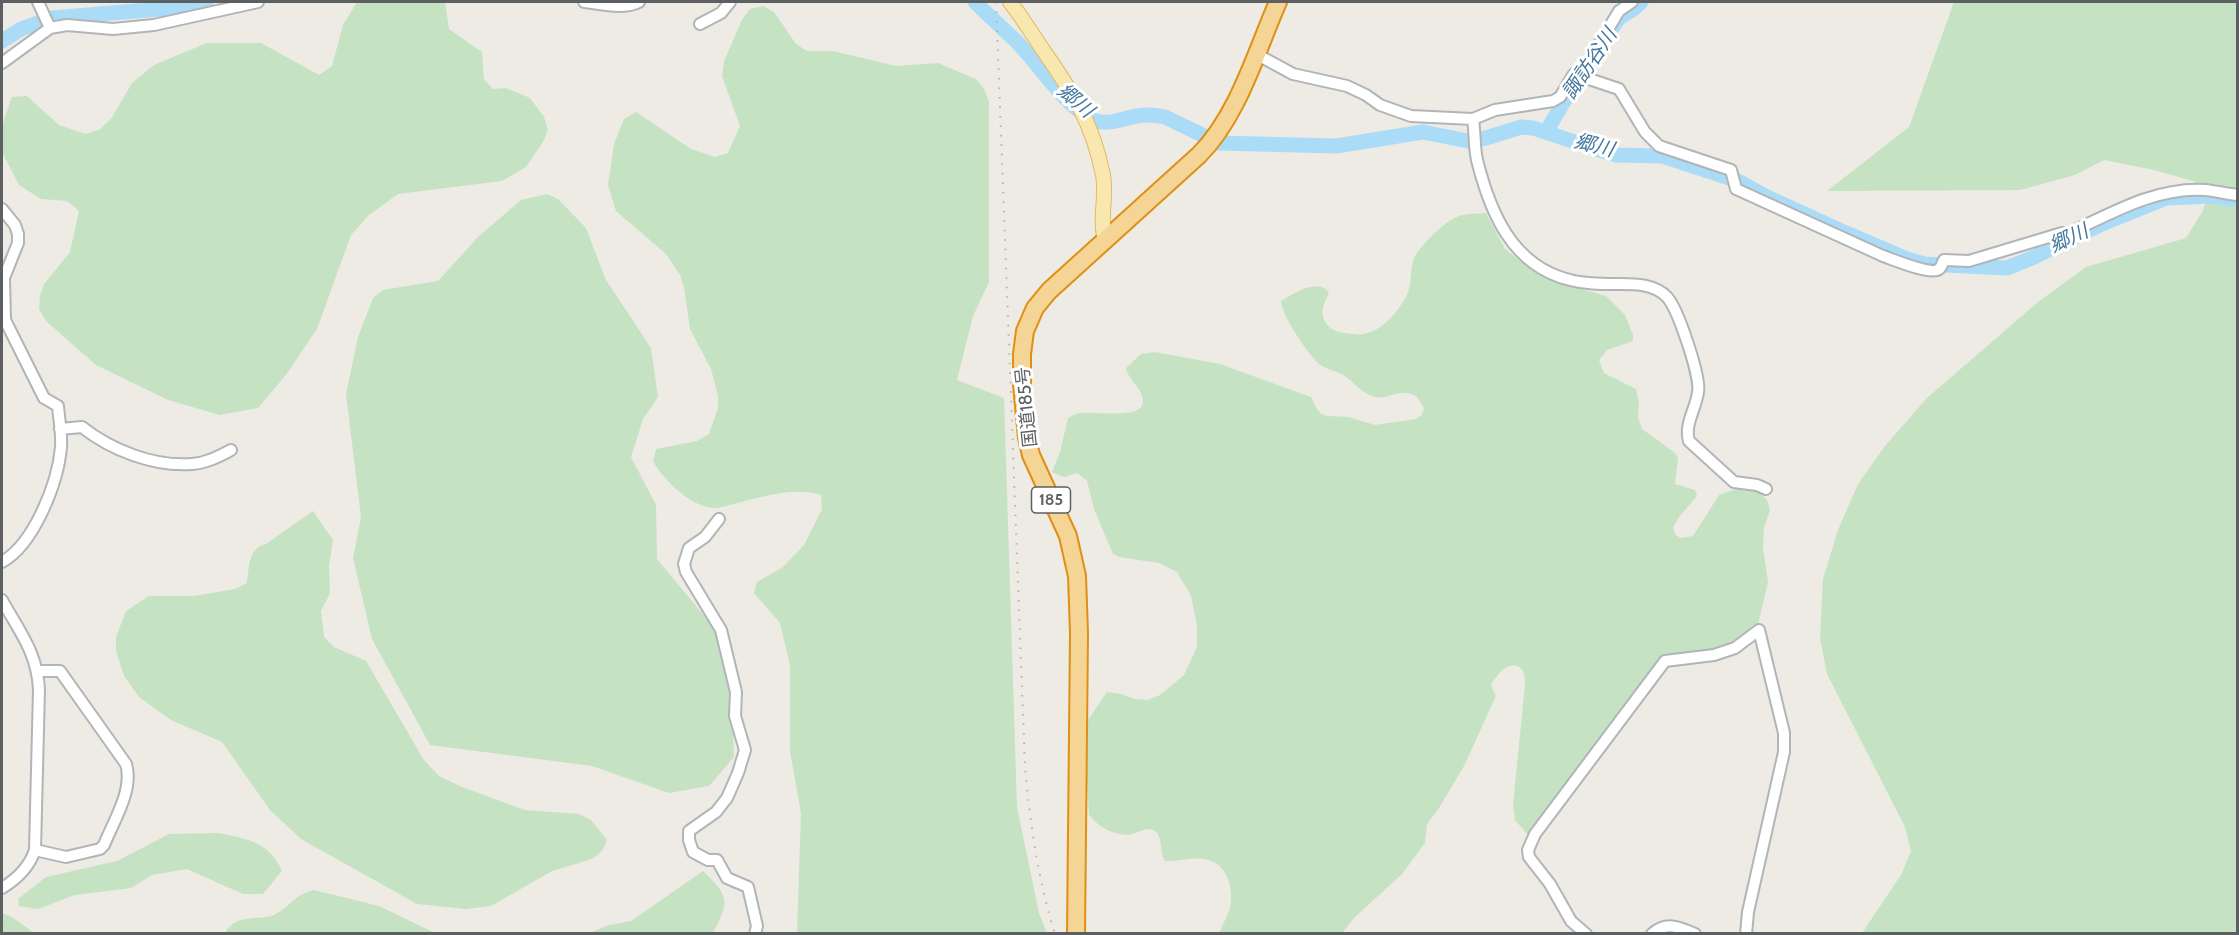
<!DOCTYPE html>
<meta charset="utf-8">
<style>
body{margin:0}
#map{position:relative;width:2239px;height:935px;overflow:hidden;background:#edebe4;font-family:Cabin,sans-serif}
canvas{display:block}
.frame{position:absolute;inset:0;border:3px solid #5c6063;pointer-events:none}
</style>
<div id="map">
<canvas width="2239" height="935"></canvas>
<div class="frame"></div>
</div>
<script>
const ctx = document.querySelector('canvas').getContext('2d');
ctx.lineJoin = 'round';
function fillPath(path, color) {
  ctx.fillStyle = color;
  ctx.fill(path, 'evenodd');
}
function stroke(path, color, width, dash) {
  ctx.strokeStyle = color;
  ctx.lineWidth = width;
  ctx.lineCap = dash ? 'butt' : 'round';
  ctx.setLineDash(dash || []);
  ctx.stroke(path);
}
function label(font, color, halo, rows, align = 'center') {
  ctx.font = font + ' Cabin,"Noto Sans JP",sans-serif';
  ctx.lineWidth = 6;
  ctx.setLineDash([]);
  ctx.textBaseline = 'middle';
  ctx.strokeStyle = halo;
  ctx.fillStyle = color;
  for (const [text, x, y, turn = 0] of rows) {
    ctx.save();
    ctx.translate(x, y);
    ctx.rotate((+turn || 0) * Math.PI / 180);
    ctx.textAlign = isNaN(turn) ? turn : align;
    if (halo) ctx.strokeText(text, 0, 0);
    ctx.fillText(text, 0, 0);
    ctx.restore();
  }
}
const green = new Path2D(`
 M357,2H445L449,29L482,52L484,79L493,89L506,88L530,98L544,117L548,130L543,142L526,167L502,181L398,194L369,215L351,235L317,329L286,375L258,408L220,415L168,400L96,365L46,321L39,309L40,296L44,284L70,252L79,211L67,201L41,199L19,185L2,152L3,123L12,97L27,96L59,125L85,134L99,130L111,119L132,83L154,65L207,43H261L319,75L332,66L343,25Z
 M1954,2H2237V933H1862L1901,875L1911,851L1905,827L1827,674L1820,638L1823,579L1838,530L1858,484L1885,446L1927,398L2038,302L2086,267L2186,238L2202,212L2208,198L2193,181L2154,170L2104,160L2075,175L2020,190L1827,191L1909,127Z
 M763,6L774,12L796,44L807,51H833L896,66L938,63L976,79L984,89L989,101V282L973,316L957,380L1004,398L1017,807L1039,913L1047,933H797L801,813L790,752V665L780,623L754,593L757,582L783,567L804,545L822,509L821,495C795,487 764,496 738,503C731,504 722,508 715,508C692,508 663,480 653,461L656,449L697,441L709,434L718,408V396L711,369L690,329L684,287L680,275L666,254L616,211L608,185L614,144L624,119L636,112L691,149L715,157L728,153L740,126L722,76L724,61L742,20L750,9Z
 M547,194L558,199L586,228L606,280L651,348L658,397L643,419L631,457L656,505L657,559L721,636L732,704L734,757L709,786L669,793L592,766L430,745L372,639L353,558L361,517L346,394L358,337L373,298L383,290L438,281L478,237L521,200Z
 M1486,213L1505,249L1527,266L1560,283L1606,296L1625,315L1633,335V341L1607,350L1599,360L1604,373L1636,389L1639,402L1638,417L1642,429L1674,452L1678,457L1675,484L1695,490L1697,496L1680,516L1673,527L1675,534L1680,538L1693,536L1719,495L1745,486L1758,491L1767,500L1770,510L1764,528L1763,548L1768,582L1757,629L1730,648L1654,669L1528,835L1515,820L1513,805L1525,685C1525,680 1525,674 1522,670C1513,656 1494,676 1491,686L1496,696L1464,766L1439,808L1427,824L1425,843L1402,874L1354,918L1342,933H1219C1223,924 1230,912 1231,902C1232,881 1225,862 1203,859C1190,857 1178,862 1165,861C1159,852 1163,841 1157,833C1149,823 1137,835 1126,835C1111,834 1098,826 1089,815L1084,730L1086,723L1107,692L1121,694L1134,699L1148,700L1160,695L1184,675L1197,647V625L1191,596L1177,572L1159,563L1119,557L1113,554L1094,509L1087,481L1077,473L1064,477L1052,472L1060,452L1068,418C1072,416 1077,413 1081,413C1093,411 1143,420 1143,402C1144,390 1128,380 1126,368L1141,354L1155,352L1220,364L1311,397L1317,409L1321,414L1328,416L1348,417L1375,425L1416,419L1422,415L1424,408L1416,396C1399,387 1390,400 1376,397C1364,395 1354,383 1345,376C1337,371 1327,370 1319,364C1309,356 1281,314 1281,301C1294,294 1318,277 1329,293C1324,304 1319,312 1326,323C1333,333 1343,333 1354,334C1377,338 1400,312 1408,292C1412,281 1410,266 1415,256C1423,243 1445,221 1459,216C1467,213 1478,214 1486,213Z
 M313,511L333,540L329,566L330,593L321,611L324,637L334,647L366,661L424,760L439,776L462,787L525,810L579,814L591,820L607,840L602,851L592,859L552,871L491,906L465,909L417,904L301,839L270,810L222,742L171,720L139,697L124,676L116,651V637L126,611L149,596H194L235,589L247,583C249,569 248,547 266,544Z
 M219,833C248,839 269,842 282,871L263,894H243L187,869L152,875L131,888L75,895L38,909L19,906L18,899L46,877L117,861L169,834Z
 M703,871C729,896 730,901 713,933H590L609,925L631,921Z
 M314,890L379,906L433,932L414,934L225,933C238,910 262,924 279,912C295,902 294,895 314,890Z
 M2,913L12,917L34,933H2Z`);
const river = new Path2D(`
 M975,2C988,15 1001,27 1015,40C1037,61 1069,112 1096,121C1111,125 1123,118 1137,116C1146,114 1156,115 1165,117L1219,143L1336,146L1423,132L1468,141L1486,138L1521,127L1533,128L1605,152L1617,155L1662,156L1738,181L1765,196L1846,233L1907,259L1924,264L2007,268L2032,258L2104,223L2166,198L2212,196L2232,199
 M1610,31L1620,17L1635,8L1641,2
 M2,41L21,29L52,18L184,7L206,2
 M1546,132L1573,86L1590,64`);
const minor = new Path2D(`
 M38,2L50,28
 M584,2C602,4 623,10 639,2
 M700,24L721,13L730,2
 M1256,54L1293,74L1347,86L1366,95L1380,105L1411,116L1473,119L1495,110L1553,101L1560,97L1574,74L1587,64L1619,11L1632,2
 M2,63L50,28L67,25L113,29L154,25L258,2
 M1574,74L1619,89L1645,132L1659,146L1731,170L1736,189L1883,256C1892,259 1932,276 1939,269C1942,267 1942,263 1944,260L1969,261L2062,233H2069C2112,213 2156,187 2205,190C2216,191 2227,194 2238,195
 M1473,119C1475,132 1474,146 1477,160C1490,212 1512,266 1570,280C1585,284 1600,284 1616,284C1633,284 1654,283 1667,297C1678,309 1701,377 1698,392C1696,409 1684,424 1689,441L1734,482L1757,485L1766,489
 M2,209L15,225L18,234V243L4,278L5,320L44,398L58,406C59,419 62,434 61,447C58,483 34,544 2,562
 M60,429L82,427C111,450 154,467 192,464C206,463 218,457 231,450
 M719,519L705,537L689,548L684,564L686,572L721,630L736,692L735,716L745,750L738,773L727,798L716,812L689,831V840L693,852L708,860H717L727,878L748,887L757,926L755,934
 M2,600C19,631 37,652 39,689L35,850C29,868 17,879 2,888
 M35,850L66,857L100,849L104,845C113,822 134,790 126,764L60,671H38
 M1586,934L1571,921L1550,884L1529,857L1528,850L1535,834L1665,661L1714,655L1735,648L1759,630L1784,733V752L1748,912L1746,934
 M1652,934C1666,921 1679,927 1695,934`);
const major = new Path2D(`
 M1010,2C1021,16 1031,32 1041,47C1072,92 1092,120 1103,175C1107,196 1099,221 1105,239`);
const highway = new Path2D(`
 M1076,934L1079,633L1077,576L1068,536L1031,455L1027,438L1022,385V354L1025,331L1035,308L1049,291L1199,155C1238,116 1256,52 1278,2`);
const rail = new Path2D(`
 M996,2L1025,767C1030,823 1038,880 1055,934`);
const shields = [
 [1051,500,39]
];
const shieldNames = [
 ["185",1051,500]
];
const streetNames = [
 ["国道185号",1027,407,-96]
];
const waterNames = [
 ["諏訪谷川",1590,64,-56],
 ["郷川",1075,101,40],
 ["郷川",1594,146,14],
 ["郷川",2069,239,-25]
];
fillPath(green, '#c5e3c3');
stroke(river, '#aadcf8', 15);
stroke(minor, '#b1b5b8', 14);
stroke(major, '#e6b865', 16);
stroke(highway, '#df9013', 20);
stroke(minor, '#fff', 10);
stroke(major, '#f8e7ae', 14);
stroke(highway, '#f4d595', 16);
stroke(rail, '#b2b3b3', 2, [1.5, 8]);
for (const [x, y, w] of shields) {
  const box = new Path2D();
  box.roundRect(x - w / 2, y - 13, w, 26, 4.5);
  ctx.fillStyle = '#fff';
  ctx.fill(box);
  stroke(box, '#5c6063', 1.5);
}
label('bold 16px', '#5c6063', null, shieldNames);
label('18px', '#5c6063', '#fff', streetNames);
label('italic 20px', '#4578a0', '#fff', waterNames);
</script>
